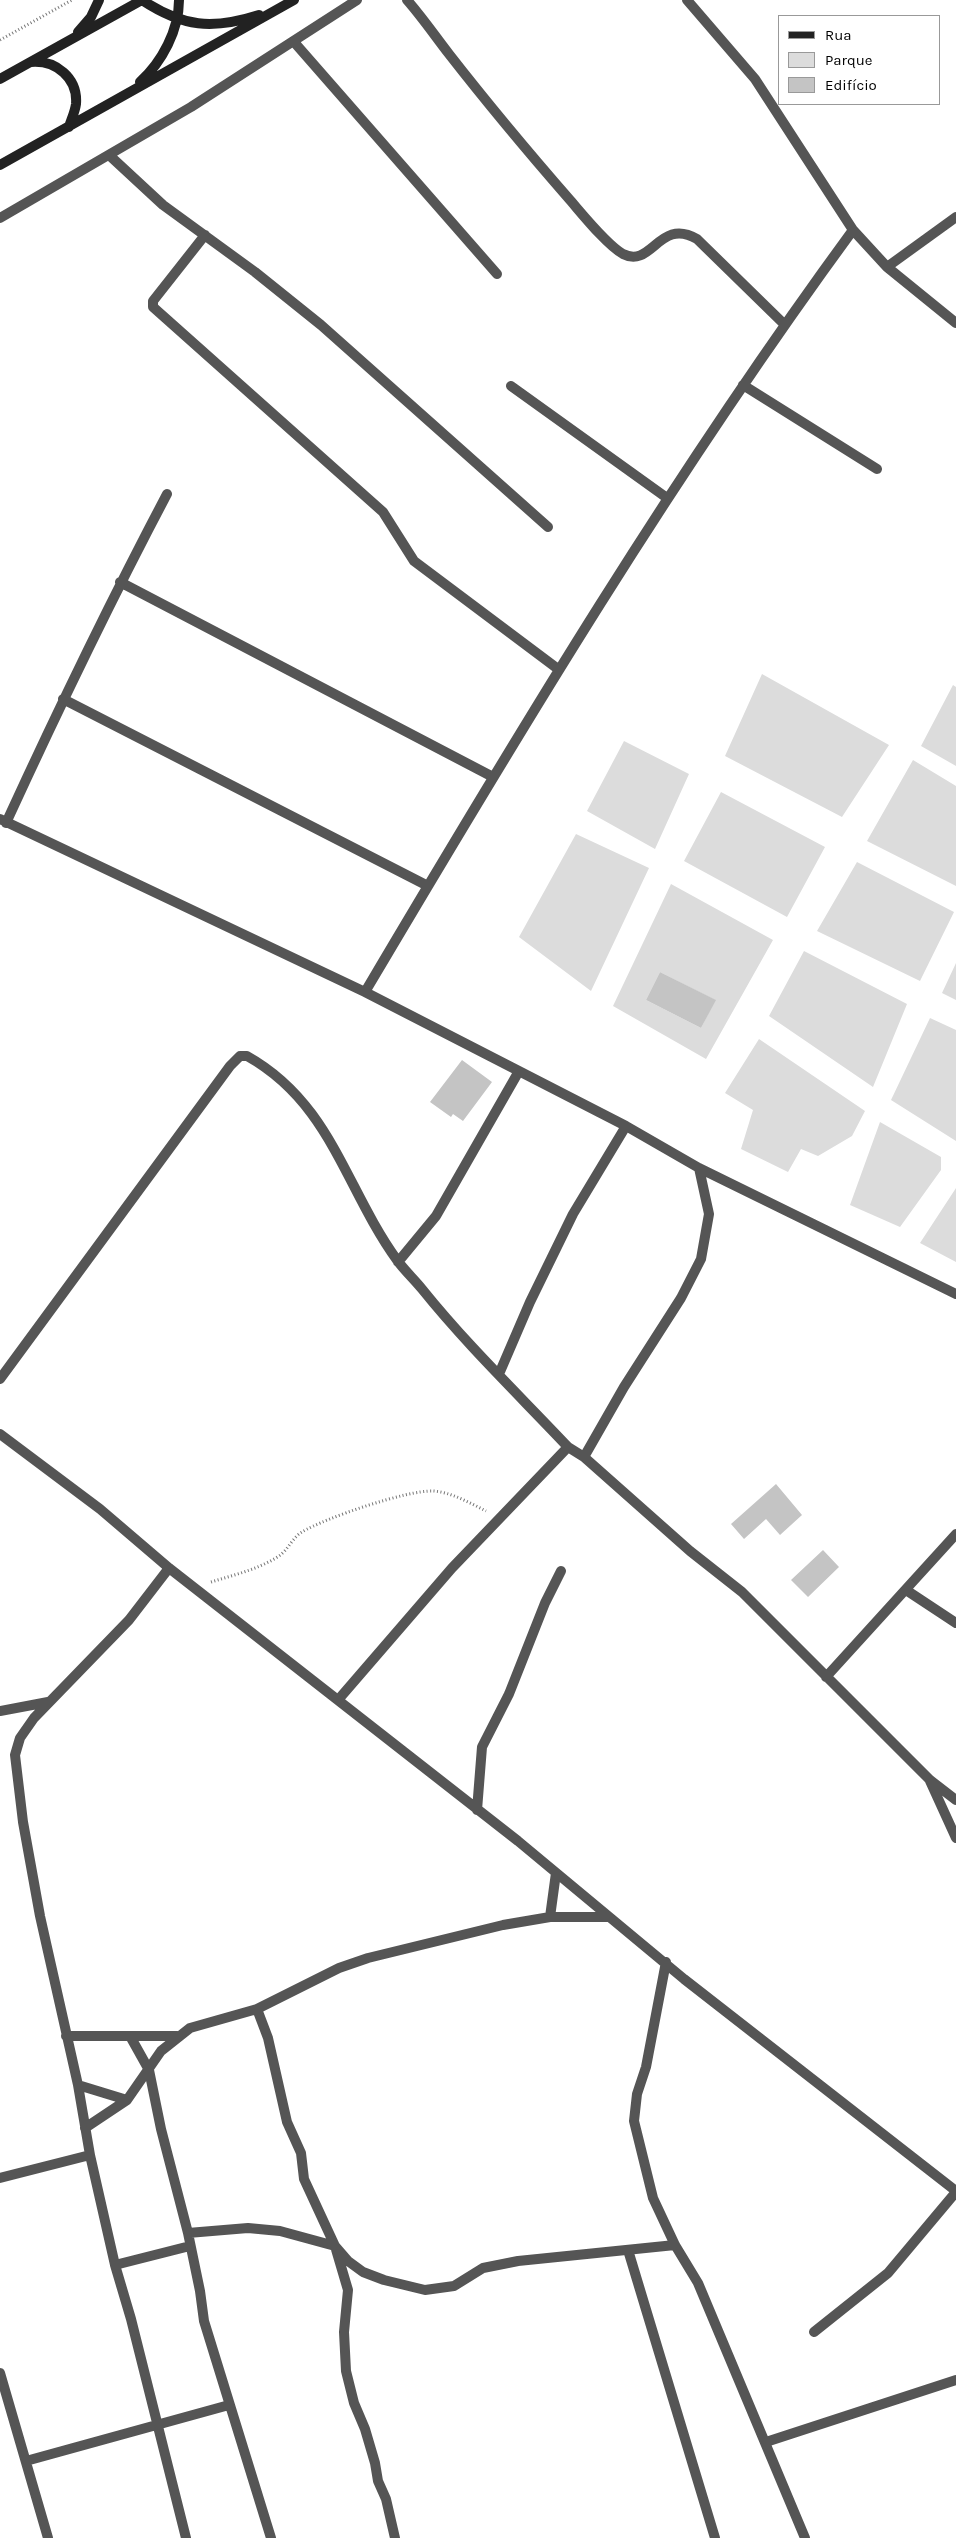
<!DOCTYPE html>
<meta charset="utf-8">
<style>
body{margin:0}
#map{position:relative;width:956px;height:2538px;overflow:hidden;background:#fff;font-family:Karla,sans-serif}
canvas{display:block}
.legend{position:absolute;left:778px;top:15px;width:162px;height:90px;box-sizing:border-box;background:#fff;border:1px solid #999;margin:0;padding:6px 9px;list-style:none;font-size:15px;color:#000}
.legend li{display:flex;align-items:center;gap:10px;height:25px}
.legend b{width:25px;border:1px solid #999}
</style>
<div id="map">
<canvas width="956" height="2538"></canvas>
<ul class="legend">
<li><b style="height:6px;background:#222"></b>Rua</li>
<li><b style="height:14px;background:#dcdcdc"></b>Parque</li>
<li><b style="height:14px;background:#c4c4c4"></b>Edifício</li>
</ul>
</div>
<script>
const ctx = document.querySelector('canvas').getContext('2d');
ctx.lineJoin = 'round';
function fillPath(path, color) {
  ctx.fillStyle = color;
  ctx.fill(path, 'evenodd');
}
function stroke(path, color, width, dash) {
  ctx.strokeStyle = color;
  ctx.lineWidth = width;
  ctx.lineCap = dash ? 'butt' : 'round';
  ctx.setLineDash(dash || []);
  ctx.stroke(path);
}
const green = new Path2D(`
 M762,674L889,745L842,817L725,756Z
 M953,685L956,687V766L921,746Z
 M624,741L689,774L655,849L587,811Z
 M913,760L956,786V886L867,841Z
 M721,792L825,847L787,917L684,861Z
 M576,834L649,868L591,991L519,937Z
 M857,862L954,912L920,981L817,931Z
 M671,884L773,940L706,1059L613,1006ZM660,972L715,1000L701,1028L646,1000Z
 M804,951L907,1004L873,1087L769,1016Z
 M956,963V1000L942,993Z
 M930,1018L956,1030V1141L891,1100Z
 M759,1039L865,1111L852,1136L818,1156L801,1149L788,1172L741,1149L753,1110L725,1093Z
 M880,1122L941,1157V1170L900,1227L850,1205Z
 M956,1188V1262L920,1243Z`);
const building = new Path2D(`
 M660,972L716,1000L701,1028L646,1000Z
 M462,1060L492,1082L463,1121L453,1114L451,1117L430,1102Z
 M776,1484L802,1515L780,1535L766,1519L744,1539L731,1524Z
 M823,1550L839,1567L808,1597L791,1580Z`);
const path = new Path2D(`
 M0,40L72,0
 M211,1582C234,1575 259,1569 279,1556C288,1550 293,1537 302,1532C325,1518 407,1490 433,1491C451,1492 470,1503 486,1511`);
const street = new Path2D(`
 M407,0C422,17 435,36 449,54C488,104 529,153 570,200C583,215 607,245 623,254C652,269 659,217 697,239L784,324
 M687,0L755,79L853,230L887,267L956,323
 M294,42L497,274
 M109,155L163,205L255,272L321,325L548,527
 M0,218L191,107L357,0
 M205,235L153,301V307L383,512L414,561L558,669
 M887,267L956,217
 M743,385L877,469
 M511,386L667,498
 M120,582L493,777
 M63,699L428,886
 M0,819L365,992L626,1126L699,1168L956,1294
 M6,823C57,712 110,602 167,494
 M365,992C519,732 674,474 853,230
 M398,1262L436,1216L519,1071
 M499,1374L530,1302L573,1214L626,1126
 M0,1379L230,1066L240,1056H247C331,1103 345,1188 397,1260C404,1270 414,1279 422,1289C467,1345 519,1395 568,1447L584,1457L690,1551L742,1592L930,1780L956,1800
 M0,1434L100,1509L169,1568L518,1841L684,1979L956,2191
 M584,1457L624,1387L681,1298L701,1259L709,1214L699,1168
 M169,1568L129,1620L34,1718L20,1738L15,1755L23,1822L40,1916L78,2085L90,2155L115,2265L131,2319L186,2538
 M906,1590L956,1623
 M826,1677L956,1534
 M338,1700L452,1568L568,1447
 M0,1711L48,1702
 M930,1781L956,1838
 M477,1810L482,1747L509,1694L545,1603L561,1571
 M550,1917L556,1873
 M666,1962L646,2067L637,2094L634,2121L653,2198L675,2245L698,2283L805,2538
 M257,2009L268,2038L287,2122L301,2153L304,2179L335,2246L348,2290L344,2332L346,2371L354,2403L365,2429L375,2463L378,2481L386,2499L395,2538
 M66,2036H177
 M130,2036L149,2070L161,2129L188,2233L200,2291L204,2321L271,2538
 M78,2085L127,2100
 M85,2128L127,2100L161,2051L190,2028L257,2009L339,1968L368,1958L503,1925L550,1917H608
 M0,2178L90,2155
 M188,2233L248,2228L280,2231L335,2246L348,2261L363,2272L384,2280L425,2290L454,2286L483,2268L518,2261L675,2245
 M628,2250L715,2538
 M115,2265L190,2246
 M814,2332L888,2273L956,2192
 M0,2373L48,2538
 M766,2442L956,2380
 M26,2461L229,2405`);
const secondary = new Path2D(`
 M142,0C183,27 212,30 259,15
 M78,32L91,17L99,0
 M31,62C56,60 78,78 76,104C75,112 71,120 69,127
 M0,79L142,0
 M140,82C162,62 179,30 179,0
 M0,165L294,0`);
fillPath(green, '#dcdcdc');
fillPath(building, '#c4c4c4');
stroke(path, '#777', 3, [1, 2.5]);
stroke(street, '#555', 10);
stroke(secondary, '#222', 10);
</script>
